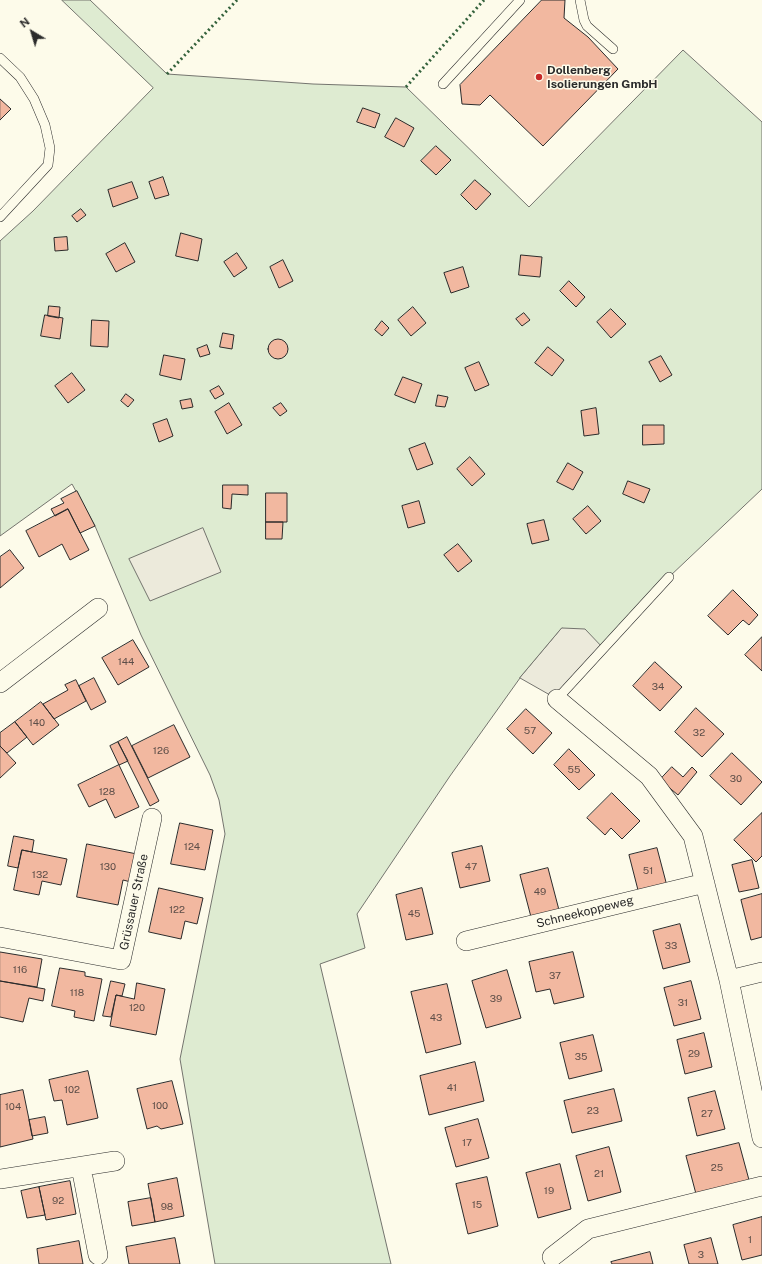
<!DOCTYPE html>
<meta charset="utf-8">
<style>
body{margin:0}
#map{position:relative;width:762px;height:1264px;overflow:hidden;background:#fdfbea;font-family:"Public Sans",sans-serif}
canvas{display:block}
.north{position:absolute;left:12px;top:12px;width:40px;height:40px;-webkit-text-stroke:3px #fdfbea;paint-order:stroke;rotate:322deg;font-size:11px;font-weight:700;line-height:16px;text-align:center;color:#2b2b2b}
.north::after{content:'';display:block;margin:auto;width:14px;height:18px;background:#2b2b2b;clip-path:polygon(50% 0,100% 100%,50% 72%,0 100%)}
</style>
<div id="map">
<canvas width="762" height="1264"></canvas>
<div class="north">N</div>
</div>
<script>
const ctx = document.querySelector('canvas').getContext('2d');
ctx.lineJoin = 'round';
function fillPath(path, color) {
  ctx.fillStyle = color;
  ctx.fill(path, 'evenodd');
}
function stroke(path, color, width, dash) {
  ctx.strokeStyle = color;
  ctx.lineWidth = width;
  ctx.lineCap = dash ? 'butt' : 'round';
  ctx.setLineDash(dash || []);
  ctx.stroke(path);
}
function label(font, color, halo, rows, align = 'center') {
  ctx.font = font + ' "Public Sans",sans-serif';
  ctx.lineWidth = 3;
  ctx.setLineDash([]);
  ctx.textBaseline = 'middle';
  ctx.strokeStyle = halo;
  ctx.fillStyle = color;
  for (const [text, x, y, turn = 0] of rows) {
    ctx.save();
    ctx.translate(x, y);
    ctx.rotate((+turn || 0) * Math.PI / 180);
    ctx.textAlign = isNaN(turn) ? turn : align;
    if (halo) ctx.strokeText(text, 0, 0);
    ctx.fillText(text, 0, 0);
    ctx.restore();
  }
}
const green = new Path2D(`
 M62,0H90L167,74L313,84L406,87L529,207L683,50L762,122V489L669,577L602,649L562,628L520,678L450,776L357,914L365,948L320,964L391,1264H215L180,1059L225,834L219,800L210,775L141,635L95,526L72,484L0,536V241L33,211L153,88Z`);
const parking = new Path2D(`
 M203,528L221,572L150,601L129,559Z
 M562,628L585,629L604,649L557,699L520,678Z`);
const building = new Path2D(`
 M542,0H565L564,18L588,37L618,69L543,146L490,95L480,105L462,104L460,85Z
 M0,99L11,109L0,120Z
 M363,108L380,114L375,128L357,122Z
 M396,118L414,128L404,147L385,137Z
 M436,146L451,160L436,175L421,161Z
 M163,177L169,195L155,199L149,182Z
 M475,180L491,194L476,210L461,195Z
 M132,182L138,198L113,207L108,190Z
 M81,209L86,215L77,222L72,216Z
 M181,233L202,239L198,261L176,256Z
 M67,237L68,250L55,251L54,238Z
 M125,243L135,262L116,272L106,254Z
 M237,253L247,268L234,277L224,262Z
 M521,255L542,257L540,277L519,275Z
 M283,260L293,281L279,288L270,267Z
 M463,267L469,287L451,293L444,273Z
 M569,281L585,297L576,307L560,291Z
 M49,306L60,307L59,318L48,316Z
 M413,307L426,323L411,336L398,320Z
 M611,309L626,324L611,338L597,322Z
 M524,313L530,320L522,326L516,319Z
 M45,315L63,318L60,339L41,336Z
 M92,320L109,321L108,347L91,346Z
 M382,321L389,328L382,336L375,330Z
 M223,333L234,335L232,349L220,347Z
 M268 349a10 10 0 1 1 20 0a10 10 0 1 1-20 0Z
 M207,345L210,354L200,357L197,349Z
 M548,347L564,360L552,376L535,363Z
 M164,355L185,359L181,380L160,375Z
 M661,356L672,375L660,382L649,362Z
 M479,362L489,385L475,391L465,368Z
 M72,373L85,390L68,403L55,386Z
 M403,377L422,384L415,403L395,395Z
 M219,386L224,394L215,399L210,391Z
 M126,394L134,400L128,407L121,401Z
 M438,395L448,397L445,407L436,406Z
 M191,399L193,407L182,409L180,401Z
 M229,403L242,425L227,434L215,412Z
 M281,403L287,411L280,416L273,408Z
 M596,408L599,434L584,436L581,411Z
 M167,419L173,436L159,442L153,424Z
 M643,425H664V444L643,445Z
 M425,443L433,464L417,470L409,449Z
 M470,457L485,474L472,486L457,469Z
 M568,463L583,472L573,490L557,482Z
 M628,481L650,489L644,503L623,494Z
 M223,485H248V495L232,494L231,509L223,508Z
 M77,491L95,526L80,533L68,509L55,516L51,509L64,503L61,499Z
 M266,493H287V522H266Z
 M419,501L425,523L408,528L402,506Z
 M588,506L601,521L586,534L573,519Z
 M68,509L89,550L70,560L62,544L39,557L26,531Z
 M544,520L549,540L532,544L527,524Z
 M266,522H283L282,539H266Z
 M458,544L472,561L458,572L444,555Z
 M10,550L24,568L0,588V557Z
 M733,590L758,615L749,625L743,620L728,635L708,616Z
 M762,637V671L745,655Z
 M133,640L149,667L118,685L102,658Z
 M655,662L682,687L660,711L633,686Z
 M94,678L106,702L91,710L79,686Z
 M76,680L86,701L54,719L43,704L68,690L65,685Z
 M41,702L59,725L33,745L15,722Z
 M696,708L724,734L702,757L675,732Z
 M526,709L552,733L533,754L507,729Z
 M15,722L27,737L7,753L0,746V733Z
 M174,725L190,757L148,778L132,746Z
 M127,737L159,801L150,806L118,742Z
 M118,742L128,761L119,765L110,746Z
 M0,746L16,763L0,778Z
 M569,749L595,775L579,790L554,765Z
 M732,753L762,782L741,805L710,776Z
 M119,765L139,807L115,818L106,799L89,807L78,785Z
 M672,767L683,777L692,767L697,772L678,795L660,780Z
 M612,793L640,821L622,839L611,828L605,835L587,818Z
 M762,813V856L756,862L734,840Z
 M180,823L213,830L205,870L171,864Z
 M14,836L34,840L32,852L22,850L18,868L8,866Z
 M87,844L137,854L131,882L123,880L118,905L77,897Z
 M482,846L490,881L460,888L452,853Z
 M657,848L667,886L639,894L629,855Z
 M22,850L67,859L61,885L42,881L39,895L14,890Z
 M752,860L759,888L739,892L732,865Z
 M548,868L559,910L531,917L520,875Z
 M159,888L203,898L197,924L185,921L181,939L149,932Z
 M422,888L433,934L406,940L396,895Z
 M762,894V937L751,940L741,900Z
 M680,924L690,962L663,969L653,931Z
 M0,952L42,959L37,987L0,981Z
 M573,952L584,997L554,1004L550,989L536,992L529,962Z
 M60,968L85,972V976L102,979L94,1021L74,1017L75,1011L52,1006Z
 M507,970L521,1018L486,1028L472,981Z
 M0,981L45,989L43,1001L29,998L23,1022L0,1017Z
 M111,981L125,984L122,996L116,995L111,1017L103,1016Z
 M691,981L701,1019L674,1026L664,988Z
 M137,983L165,989L156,1035L110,1026L116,995L134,999Z
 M447,984L461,1044L426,1053L411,992Z
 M704,1033L712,1067L685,1074L677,1040Z
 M593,1035L602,1071L569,1079L560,1043Z
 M475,1062L484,1101L429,1115L420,1076Z
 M88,1071L98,1118L67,1125L62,1100L54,1101L49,1080Z
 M172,1081L183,1124L161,1129L157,1126L147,1129L137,1089Z
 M614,1089L622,1121L572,1133L564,1101Z
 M23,1090L33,1139L0,1147V1095Z
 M715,1091L725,1129L697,1136L688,1098Z
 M45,1117L48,1133L32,1136L29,1120Z
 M478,1119L489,1158L456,1167L445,1128Z
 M739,1143L749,1180L696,1194L686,1156Z
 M609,1147L621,1192L588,1201L576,1156Z
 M560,1164L571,1209L538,1218L526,1173Z
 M487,1177L498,1226L468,1234L456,1184Z
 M177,1178L184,1216L155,1222L148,1184Z
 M70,1181L76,1214L46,1220L39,1187Z
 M39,1187L45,1215L27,1218L21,1191Z
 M151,1198L155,1222L132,1226L128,1202Z
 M762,1217V1255L742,1260L733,1225Z
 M175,1238L180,1264H129L126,1247Z
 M711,1238L718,1264H689L684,1245Z
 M79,1241L83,1264H39L37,1249Z
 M650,1252L653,1264H612L611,1262Z`);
const service = new Path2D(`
 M580,0L584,20L587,26L613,49
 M0,58L20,77L34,99L45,125L50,148L48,165L0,217
 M443,84L520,0
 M557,699L669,577`);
const minor = new Path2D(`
 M0,683L98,608
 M557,699L649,776L693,836L729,980L762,1138
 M0,937L121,960L152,818
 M466,941L705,883
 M729,980L762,972
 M81,1167L98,1255
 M0,1179L115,1161
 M552,1257L588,1229L762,1186`);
const hedge = new Path2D(`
 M167,74L237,0
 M406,87L484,0`);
const markers = [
 [539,77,4,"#c62828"]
];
const numberNames = [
 ["144",126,662],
 ["34",658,687],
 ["140",37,723],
 ["57",530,731],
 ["32",699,733],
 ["126",161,751],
 ["55",574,770],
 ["30",736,779],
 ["128",107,792],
 ["124",192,847],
 ["130",108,867],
 ["47",471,867],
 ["51",648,871],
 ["132",40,875],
 ["49",540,892],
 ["122",177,910],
 ["45",414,914],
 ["33",671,946],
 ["116",20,970],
 ["37",555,976],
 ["118",77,993],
 ["39",496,999],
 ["31",683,1003],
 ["120",137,1008],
 ["43",436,1018],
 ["29",694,1054],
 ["35",581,1057],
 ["41",452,1088],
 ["102",72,1090],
 ["100",160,1106],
 ["104",13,1107],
 ["23",593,1111],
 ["27",707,1114],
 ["17",467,1143],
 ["25",717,1168],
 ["21",599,1174],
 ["19",549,1191],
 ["92",58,1201],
 ["15",477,1205],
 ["98",167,1207],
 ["1",750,1240],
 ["3",701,1255]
];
const poiNames = [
 ["Dollenberg",547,70],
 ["Isolierungen GmbH",547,84]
];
const streetNames = [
 ["Grüssauer Straße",134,902,-78],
 ["Schneekoppeweg",585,912,-14]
];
fillPath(green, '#deebd1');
stroke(green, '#74746e', 1);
fillPath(parking, '#eceadb');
stroke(parking, '#74746e', 1);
fillPath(building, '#f2b8a0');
stroke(building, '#2b2b2b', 1);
stroke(service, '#2b2b2b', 10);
stroke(minor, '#2b2b2b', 20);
stroke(service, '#fdfbea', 9);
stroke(minor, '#fdfbea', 19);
stroke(hedge, '#34623c', 3, [2, 3]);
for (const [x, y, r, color] of markers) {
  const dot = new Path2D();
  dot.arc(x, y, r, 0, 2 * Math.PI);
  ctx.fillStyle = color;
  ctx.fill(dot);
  stroke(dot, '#fdfbea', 1.5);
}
label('10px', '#5d4e48', null, numberNames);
label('bold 12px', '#2b2b2b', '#fdfbea', poiNames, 'left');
label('12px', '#2b2b2b', '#fdfbea', streetNames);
</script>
